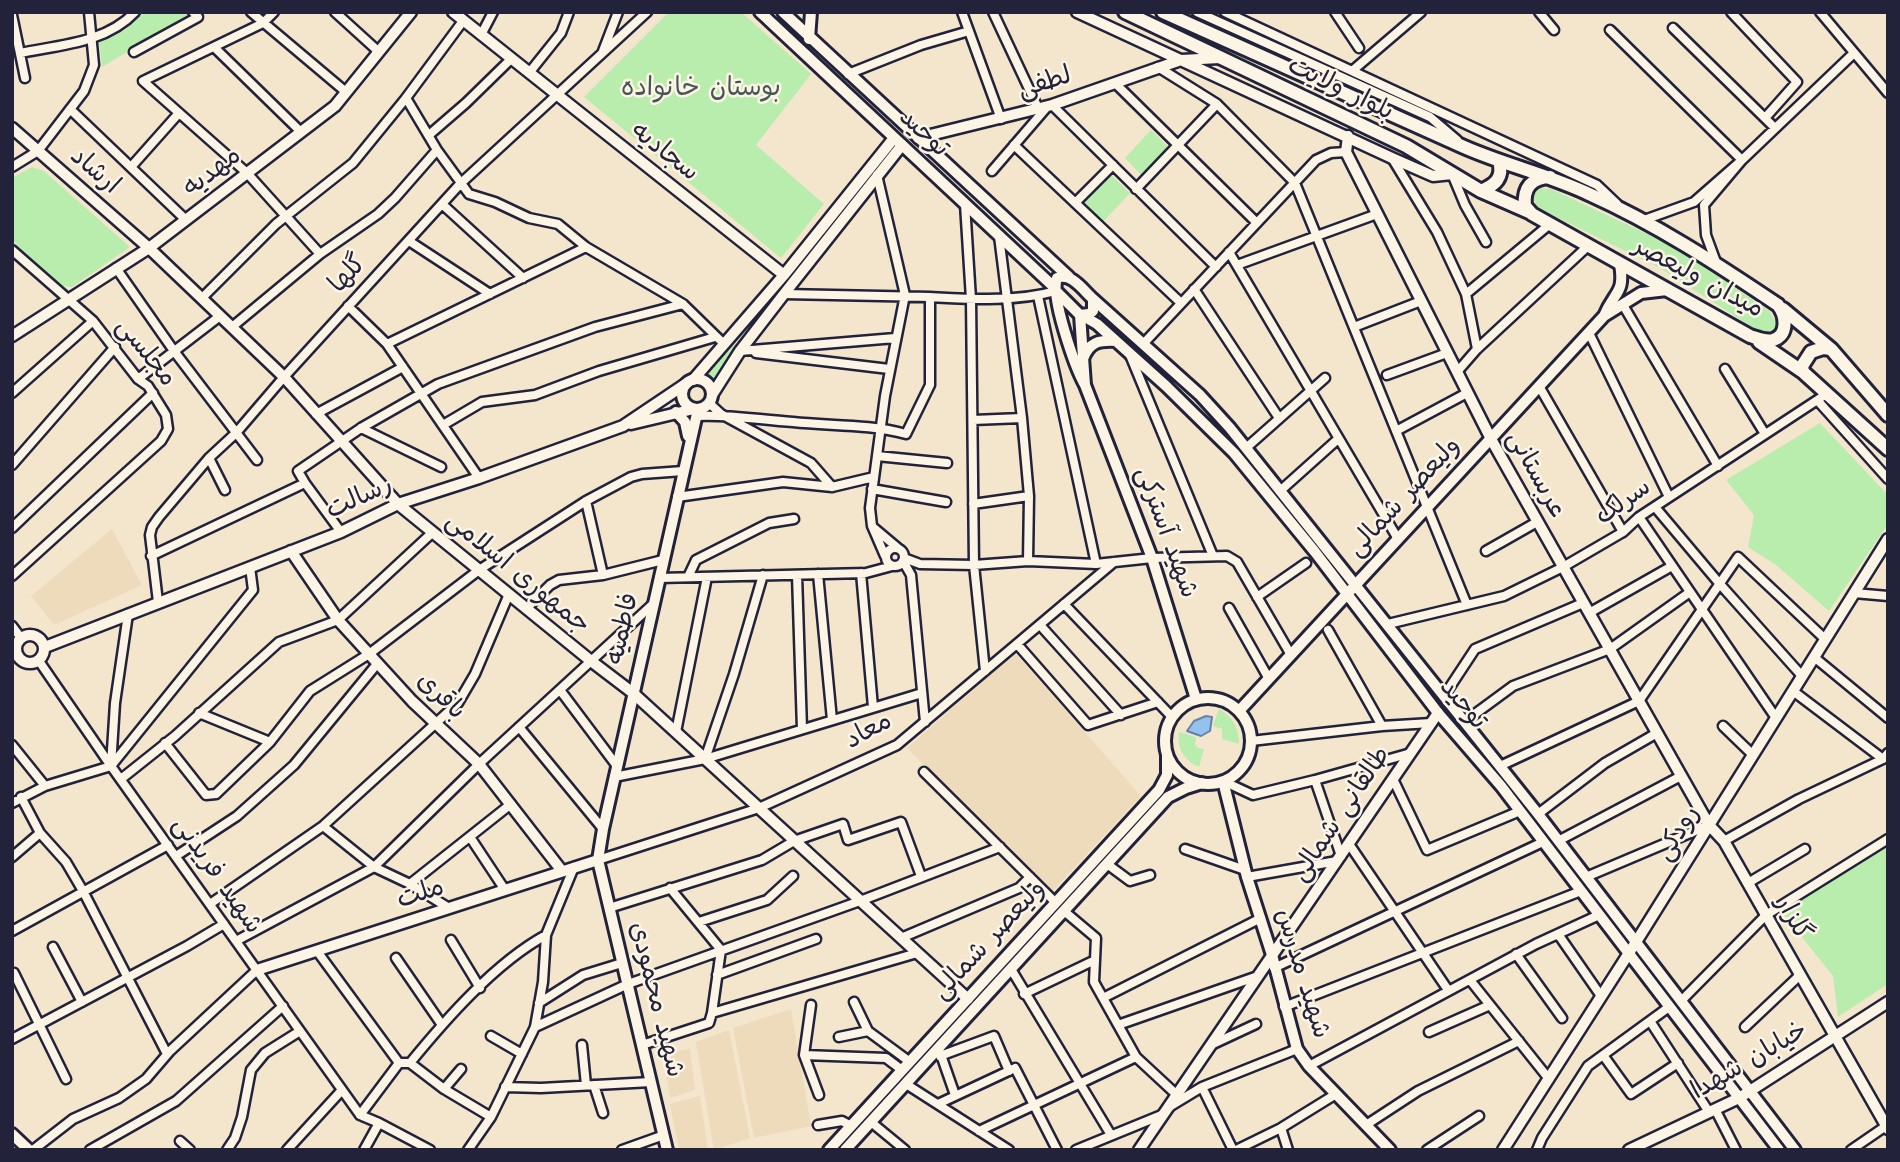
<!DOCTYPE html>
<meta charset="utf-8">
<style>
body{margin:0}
#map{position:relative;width:1900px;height:1162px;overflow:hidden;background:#f3e6cc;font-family:"Architects Daughter",sans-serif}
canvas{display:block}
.frame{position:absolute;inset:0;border:14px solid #22223b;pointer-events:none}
</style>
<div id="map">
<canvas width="1900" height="1162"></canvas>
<div class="frame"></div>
</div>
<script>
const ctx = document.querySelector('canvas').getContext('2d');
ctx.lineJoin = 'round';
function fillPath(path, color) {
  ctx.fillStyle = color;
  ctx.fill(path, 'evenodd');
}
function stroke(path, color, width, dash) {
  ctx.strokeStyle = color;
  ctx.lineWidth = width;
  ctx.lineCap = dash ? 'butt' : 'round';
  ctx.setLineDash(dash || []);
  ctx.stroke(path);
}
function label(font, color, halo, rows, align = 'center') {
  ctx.font = font + ' "Architects Daughter","Playpen Sans Arabic",sans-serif';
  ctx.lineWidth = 5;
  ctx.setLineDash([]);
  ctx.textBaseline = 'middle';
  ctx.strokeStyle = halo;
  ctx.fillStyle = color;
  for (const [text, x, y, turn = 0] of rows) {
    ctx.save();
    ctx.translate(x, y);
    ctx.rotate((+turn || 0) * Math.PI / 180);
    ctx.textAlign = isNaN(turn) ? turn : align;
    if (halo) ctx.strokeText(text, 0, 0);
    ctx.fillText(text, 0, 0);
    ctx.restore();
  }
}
const built = new Path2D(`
 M112,529L142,585L54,625L31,596Z
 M1015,653L1141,796L1047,897L1002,845L907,748Z
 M791,1009L811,1126L754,1138L733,1028Z
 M729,1030L750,1138L714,1150L696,1042Z
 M690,1049L695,1090L670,1098L663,1053Z
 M700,1096L708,1150H679L670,1104Z`);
const green = new Path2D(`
 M144,12H186L189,15L102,67L99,42L125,30Z
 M669,12H741L811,74L756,145L824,204L781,258L584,97Z
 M1151,130L1168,147L1142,176L1125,158Z
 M32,167L44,171L130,247L72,287L61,286L12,240V178Z
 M1110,174L1130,193L1103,222L1083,201Z
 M1540,188L1551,189L1675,247L1769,311L1777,324L1775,332L1763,334L1658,267L1538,208L1532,196Z
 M752,327L716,379L706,373Z
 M1820,423L1888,495V524L1829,611L1776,565L1748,547L1754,515L1726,480Z
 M1219,709C1233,717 1239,727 1239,744L1222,739V729L1213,726Z
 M1179,732L1196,737L1195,745L1198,748L1204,749L1199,767C1185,761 1176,748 1179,732Z
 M1888,847V984L1838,1017L1833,976L1781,911Z`);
const water = new Path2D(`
 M1206,716L1212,717L1210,731L1201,736L1187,731L1194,721Z`);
const minor = new Path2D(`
 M251,12L346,92
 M274,12L263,23L143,81L247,173L320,254
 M335,12L379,52
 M962,12L1001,119
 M993,12L1038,108
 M1197,12L1430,117L1457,140
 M1225,12L1597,185L1617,204
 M1335,12L1359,48
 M1539,12L1554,30
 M1731,12L1797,82L1765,118
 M1820,12L1888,93
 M12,15L25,78
 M1673,28L1775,128
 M1610,30L1742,160L1854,53
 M481,35L493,12
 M215,48L301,132
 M603,51L618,12
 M134,52L198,17L193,12
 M20,53C60,45 106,43 135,12
 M1158,67L1217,104L1295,183L1467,605
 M1352,71L1421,12
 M529,73L561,33L569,12
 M848,74L921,45L969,31
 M1115,83L1257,223
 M1052,105L1216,267
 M70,109L186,220
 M429,135L466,103L511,59
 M1014,145L1181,303
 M437,150L469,194L495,202L529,218L558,224L586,247L683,304L724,344
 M1392,158L1437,232L1466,294L1477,349
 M12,167L38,151L84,91L94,65L89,12
 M131,167L179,113
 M992,171L1047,107
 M1452,174L1465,205L1486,242
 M877,175L905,295L885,396L870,508L872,526L885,556
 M1136,189L1217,104
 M1075,203L1113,165
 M442,204L523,278
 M965,204L971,299L974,565L985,671
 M1644,220L1694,202L1742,160L1704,205L1706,235L1717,265
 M999,236L1022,418L1029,496L1028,561
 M409,241L490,294
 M12,250L93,321L138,379L148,386L166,415L168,429L161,441L12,576
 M1229,252L1398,539
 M1237,265L1377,214
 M116,268L174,351L257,460
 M1194,289L1279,418
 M1466,294L1550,224
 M1038,296L1096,564
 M930,297C972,299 1015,302 1056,291
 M202,298L276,224L353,163L406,98L463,21
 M1623,305L1718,466
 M348,306L387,344L479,478
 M232,327L320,254L378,214L395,198L437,150L406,98
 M1354,327L1421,301
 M1589,333L1669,497
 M1144,343L1316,160L1331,153L1346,152
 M387,344L586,247
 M740,351L895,338
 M756,353L889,369
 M1130,355L1213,556
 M1725,369L1765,434
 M1457,372L1477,349L1588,246
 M1387,375L1447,353
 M138,379L220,316
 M1539,386L1623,532
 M12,393L93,321
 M1818,401L1888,479
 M709,403L721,414L811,463L832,487
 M316,414L403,367
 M696,416C729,414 760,420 793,422C831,426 869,424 906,434L930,385V297L784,294
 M973,420L1022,418
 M443,425L482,402L535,395L599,371L715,337
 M361,428L441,467
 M1396,431L1467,393
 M1246,448L1325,378
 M877,456L947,463
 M209,458L225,490
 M12,465L115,347
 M305,483L298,471L361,428L438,384L595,327L683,304
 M872,489L946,502
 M1280,491L1338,439
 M677,497L783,482L832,487L874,477
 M586,501L603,575
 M973,504L1029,496
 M1655,507L1719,583L1802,676
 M1639,517L1776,718
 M12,528L153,393
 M874,528L899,549
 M886 557a9 9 0 1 1 18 0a9 9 0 1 1-18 0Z
 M1486,551L1537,522
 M151,556L305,483L341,532
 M904,558L920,564L974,565L1028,561L1096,564L1152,558L1227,556L1237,562L1291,655
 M903,561L911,575L925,722
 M861,573L873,707
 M818,574L832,720
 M797,575L802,729
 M688,577L696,560L769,523L794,519
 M659,578L866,573L892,566
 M1854,593L1888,596
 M1257,597L1306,563
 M158,602L150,535L152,527L159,517L209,458L236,433L284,377L460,184L647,12
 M1064,604L1172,717
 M527,608L550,585L559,580L603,575L663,560
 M1229,608L1269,679
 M1589,613L1672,566
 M1388,624L1504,596L1563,567L1623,532L1639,517L1828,393
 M1040,625L1121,715
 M12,626L21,638
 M1328,630L1382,726
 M1017,644L1088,725L1158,702
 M1814,657L1888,718
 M39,661L111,766L360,1115
 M560,690L617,766
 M1793,691L1883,759
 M1444,696L1475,649L1583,603
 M199,713L270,742
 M1464,722L1513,686L1610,649L1690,592
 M1723,726L1753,755
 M519,727L603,829
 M676,732L707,577
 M1251,741L1382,726L1431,723
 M165,743L206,795L216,794L270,742L310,691L369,654L479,570L586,501L631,477L642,474L683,471
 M12,745L45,786
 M705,759L734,674L763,575
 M111,766L253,590L250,567
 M111,766L115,703L128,614
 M1500,766L1639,701L1738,557L1825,639
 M924,772L1056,903
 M614,777L705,759L922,693
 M121,779L175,736L279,642L338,620L433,532
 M1393,779L1427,850L1520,811
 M1315,780L1341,856
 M1223,781L1253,795L1315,780L1411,753
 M21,797L40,833L66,862L83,891L167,1054
 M12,803L45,786L111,766
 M1538,814L1605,763L1657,733
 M323,826L374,867L410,884L449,908
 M470,837L505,890
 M1558,841L1681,776
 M1724,841L1799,799L1883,759L1888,753
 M1349,844L1448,990
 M1185,849L1245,870
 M176,856L237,816L294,765L377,664
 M12,857L40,833
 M598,860L759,808L897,745L1114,562
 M1107,864L1130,881L1150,875
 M1247,877L1337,861
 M1586,877L1709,825
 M1748,883L1805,849
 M410,884L511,804
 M670,888L721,950L712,1013
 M210,904L323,826L458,703L475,674L509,594
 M609,908L762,860L794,841L843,824L848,840L901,822L921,876
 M1064,911L1096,938L1094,982L1136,1057L1177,1095
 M699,922L767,900L793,876
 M12,931L168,845
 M1558,934L1601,996
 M901,938L1019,888L1030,877
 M451,940L480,988
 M236,941L374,867L479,764L653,604
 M53,947L82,1002
 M317,951L399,1063
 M1516,954L1562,1018
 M396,958L442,1025
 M1274,968L1543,842
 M1011,969L1111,1135
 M14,973L66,1079
 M717,975L816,939
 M1470,980L1549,1079
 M1024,994L1095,960
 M1103,998L1261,918
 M1681,1001L1766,915L1888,839
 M854,1002L868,1031L910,1062
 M539,1003L583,975L622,963
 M811,1005L804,1055L819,1095
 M1284,1007L1581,891
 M1650,1021L1709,1112
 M1118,1025L1258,976
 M535,1027L628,984L860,901L1000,847
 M1745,1027L1800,975
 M1429,1032L1490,1005
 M491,1036L522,1054
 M839,1037L868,1031
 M12,1039L187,946L224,924
 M582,1045L586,1085
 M642,1045L709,1023L712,1013L917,953
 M1211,1045L1256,1024
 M940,1052L955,1095
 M804,1055L886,1058L902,1070
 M1603,1055L1631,1094L1678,1063
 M940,1056L994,1036L1009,1071
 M410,1063L444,1089L491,1117
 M1309,1066L1536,944L1599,915
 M906,1084L1009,1150
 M594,1085L603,1113
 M505,1087L541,1088L651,1082
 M1202,1087L1233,1150
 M444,1089L461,1069
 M938,1104L1015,1068L1057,1150
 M1169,1107L1202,1087L1297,1049
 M1715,1109L1736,1150
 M360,1115L399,1063H410C446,1019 495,963 546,935
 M360,1115L379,1123L430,1150
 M871,1122L905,1150
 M818,1125L842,1121L851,1126
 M1366,1125L1418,1091L1519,1041
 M1281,1128L1288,1150
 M979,1131L1136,1057
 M180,1141L190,1150
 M33,1150L73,1119L119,1098L146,1079L170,1051L257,970
 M90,1150L176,1101L283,1006
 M227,1150L235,1138L242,1117L251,1070L265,1053L300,1031
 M287,1150L342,1090
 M364,1150L379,1123
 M468,1150L491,1117L535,1027L543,982L546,935L574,867
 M622,1150L664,1135
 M1076,1150L1164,1114
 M1236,1150L1281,1128L1336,1094
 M1427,1150L1479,1116
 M1537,1150L1542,1138L1588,1066L1669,1007
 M1851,1150L1886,1126`);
const tertiary = new Path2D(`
 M453,12L784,275
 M1077,12L1392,158L1433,176L1452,174
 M12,128L149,248L284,377L398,504L591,661L633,693L968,999
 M1348,136L1346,152L1491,439L1709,825L1724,841L1888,1129
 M918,138L1052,105L1181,60L1220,58
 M12,336L149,248L335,106L411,12
 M693,380L784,275L894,138
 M712,395L740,351L784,294L902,145
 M631,424L694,409
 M291,551L338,620L412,701L479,764L562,871
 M16 649a14 14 0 1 1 28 0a14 14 0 1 1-28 0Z
 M45,647L341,532L398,504L479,478L623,426L687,383
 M257,970L598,860
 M1139,1150L1438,713
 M1503,1150L1636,942L1888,539
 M1629,1150L1739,1098L1888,1002`);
const secondary = new Path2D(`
 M760,12L1055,288
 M783,12L1069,277
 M809,39L811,12
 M1620,264C1625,294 1615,290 1604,316L1641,293L1667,290
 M1056,291L1080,315L1089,314L1093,311V299C1083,290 1071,272 1057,278C1050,296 1075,367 1085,385L1080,315
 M1093,299L1200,395L1230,428L1538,814L1795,1150
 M1083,316L1097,324L1166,386L1234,453L1315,552L1438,713L1501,786L1779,1150
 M1083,359C1089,342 1099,340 1116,341
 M682 394a15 15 0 1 1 30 0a15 15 0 1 1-30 0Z
 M1085,385L1152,558L1196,699
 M676,412L685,422L688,436
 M1165 741a43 43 0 1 1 86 0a43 43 0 1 1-86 0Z
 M1239,711L1604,316
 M1223,781L1247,877L1272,955L1297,1049L1309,1066L1390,1150
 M12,1134L29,1150
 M667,1150L598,860L603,829L698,409
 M829,1150L1159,790L1167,775V755
 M845,1150L1168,797L1186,788L1202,783`);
const primary = new Path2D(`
 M1125,12L1406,146L1481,191L1529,212
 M1163,12L1464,147C1505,165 1549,175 1589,194C1656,224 1717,264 1778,305C1786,315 1789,335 1773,340C1765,342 1757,338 1750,336L1532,214L1525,206C1523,188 1531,178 1550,177
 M1481,191C1495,185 1504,178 1499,161
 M1783,309L1831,349L1888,415
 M1759,342L1803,372L1888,449
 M1803,372L1802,366L1811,352L1823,348L1831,349`);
const streetNames = [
 ["لطفی",1045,84,-17],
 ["بلوار ولایت",1340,90,26],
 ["توحید",923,134,43],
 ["سجادیه",664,153,38],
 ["ارشاد",94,172,41],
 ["مهدیه",213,173,-37],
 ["گلها",349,275,-47],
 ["میدان ولیعصر",1698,279,28],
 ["مجلسی",145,353,51],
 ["عربستانی",1535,475,61],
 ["ولیعصر شمالی",1405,498,-47],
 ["رسالت",360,499,-24],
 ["سرلک",1624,503,-35],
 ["شهید آسترکی",1165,533,70],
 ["جمهوری اسلامی",517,574,39],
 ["فاطمیه",624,629,-77],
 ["باقری",440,697,44],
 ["توحید",1462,705,50],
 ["معاد",869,732,-29],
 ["طالقانی شمالی",1342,815,-56],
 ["رودکی",1679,834,-58],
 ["شهید فریدنی",216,876,55],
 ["ملت",421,895,-18],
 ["گلزار",1792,919,61],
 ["ولیعصر شمالی",990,941,-47],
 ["شهید مدرس",1301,974,73],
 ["شهید محمودی",655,1000,76],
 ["خیابان شهدا",1750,1062,-30]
];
const parkNames = [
 ["بوستان خانواده",701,90]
];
fillPath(built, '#eddbbb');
fillPath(green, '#b9edad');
fillPath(water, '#94c2ee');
stroke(water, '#6682a6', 2);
stroke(minor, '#22223b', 13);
stroke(tertiary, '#22223b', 15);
stroke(secondary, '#22223b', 16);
stroke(primary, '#22223b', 18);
stroke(minor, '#fcf5e5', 8);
stroke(tertiary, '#fcf5e5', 10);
stroke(secondary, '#fcf5e5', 10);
stroke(primary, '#fcf5e5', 12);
label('26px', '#22223b', '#fcf5e5', streetNames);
label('26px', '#485558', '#fcf5e5', parkNames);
</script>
